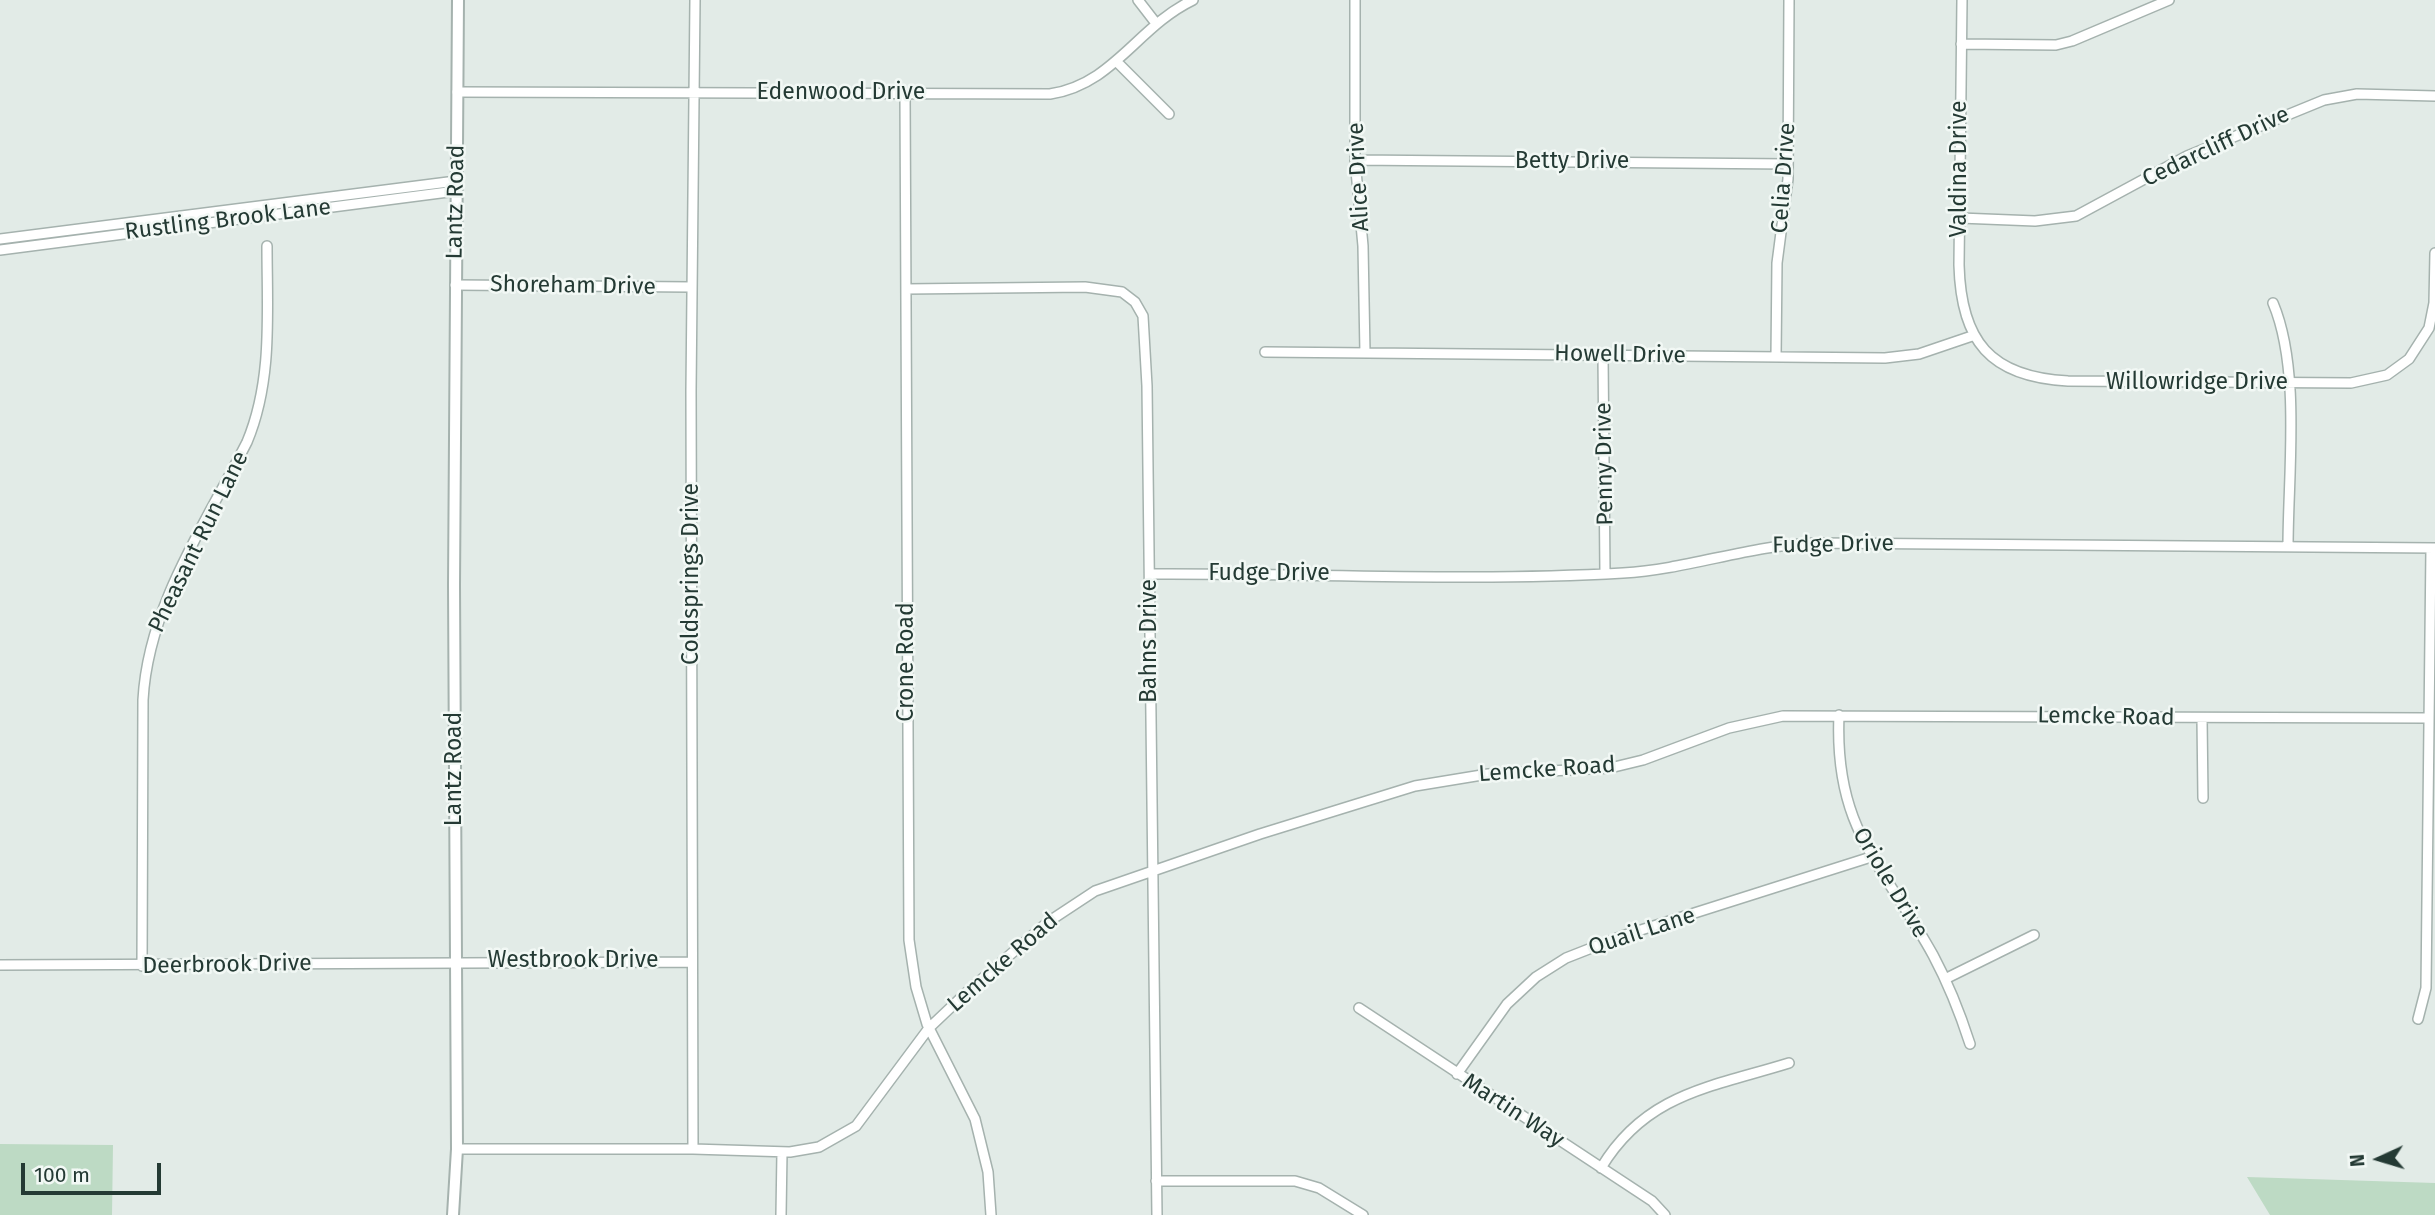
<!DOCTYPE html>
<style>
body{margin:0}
#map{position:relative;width:2435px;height:1215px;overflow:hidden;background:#e2ebe7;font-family:"Fira Sans",sans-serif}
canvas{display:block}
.north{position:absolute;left:2344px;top:1124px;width:70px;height:70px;-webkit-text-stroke:5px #f2f8f5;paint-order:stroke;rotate:266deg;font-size:19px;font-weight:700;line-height:28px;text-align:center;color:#243a34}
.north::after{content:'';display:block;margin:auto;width:24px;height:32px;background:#243a34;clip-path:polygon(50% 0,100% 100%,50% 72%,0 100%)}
.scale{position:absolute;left:21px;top:1163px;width:140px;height:32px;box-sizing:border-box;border:4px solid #243a34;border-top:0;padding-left:9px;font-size:21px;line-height:24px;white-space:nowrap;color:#243a34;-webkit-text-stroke:5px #f2f8f5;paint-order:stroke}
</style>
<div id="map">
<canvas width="2435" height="1215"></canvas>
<div class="north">N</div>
<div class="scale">100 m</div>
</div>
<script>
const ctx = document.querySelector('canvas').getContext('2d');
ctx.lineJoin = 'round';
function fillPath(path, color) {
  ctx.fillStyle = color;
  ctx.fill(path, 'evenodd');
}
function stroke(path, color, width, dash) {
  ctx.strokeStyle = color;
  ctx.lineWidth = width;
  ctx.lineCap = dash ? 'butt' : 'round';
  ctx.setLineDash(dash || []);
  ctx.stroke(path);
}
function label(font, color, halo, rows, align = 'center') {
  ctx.font = font + ' "Fira Sans",sans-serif';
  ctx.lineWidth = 5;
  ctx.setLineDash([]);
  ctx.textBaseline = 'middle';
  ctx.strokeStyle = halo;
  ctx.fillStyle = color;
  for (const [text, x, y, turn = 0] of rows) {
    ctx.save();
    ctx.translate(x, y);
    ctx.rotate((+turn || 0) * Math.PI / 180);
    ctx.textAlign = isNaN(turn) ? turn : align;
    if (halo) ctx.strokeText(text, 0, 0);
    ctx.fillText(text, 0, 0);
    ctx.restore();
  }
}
const green = new Path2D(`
 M0,1144L113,1145L112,1215H0Z
 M2247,1177L2435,1183V1215H2270Z`);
const minor = new Path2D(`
 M1138,0L1155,22
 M1355,0V160L1363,246L1365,353
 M1962,0L1959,265C1961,341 1990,377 2068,381L2351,383L2387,375L2409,359L2429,328L2434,303L2435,253
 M1961,44L2056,45L2072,41L2169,0
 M1116,61L1169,114
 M457,92L1050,94C1114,84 1137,27 1193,0
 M905,94L909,940L916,987L927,1024L975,1119L988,1172L991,1215
 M1355,160L1788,164
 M1960,218L2035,221L2076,216L2187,156L2324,100L2357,94L2435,96
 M0,239L456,181
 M0,250L456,191
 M455,285L691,287
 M906,289L1085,287L1122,292L1135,302L1143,316L1147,386L1157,1215
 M2273,303C2301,369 2288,474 2288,547
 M1265,352L1885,358L1919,354L1972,336
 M1603,355L1605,574
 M1776,357L1777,263L1788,179L1789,0
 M1150,574C1307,573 1466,582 1623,573C1690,569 1749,545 1817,543L2435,548
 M1839,715C1834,829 1882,863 1933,955C1948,983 1960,1013 1970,1044
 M2202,718L2203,798
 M0,965L692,962
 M142,966L143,700C148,606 206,523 247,442C273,380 267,312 267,246
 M1945,979L2034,935
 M1359,1008L1652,1201L1665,1215
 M2418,1019L2426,988L2431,548
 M1457,1074L1507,1004L1536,977L1566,958L1622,936L1871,857
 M457,1149H693L790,1152L819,1147L856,1126L929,1028L968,991L1048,922L1095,891L1260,834L1415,786L1488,774L1610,768L1643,760L1729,728L1783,716L2428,718
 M693,1149L691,391L695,0
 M1601,1168C1646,1093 1712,1087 1789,1063
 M1156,1181H1295L1319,1188L1363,1215
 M781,1215L782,1152`);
const tertiary = new Path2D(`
 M453,1215L457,1149L454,585L458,0`);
const streetNames = [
 ["Edenwood Drive",841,93],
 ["Cedarcliff Drive",2216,147,-25],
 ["Betty Drive",1572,162],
 ["Valdina Drive",1960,169,-90],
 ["Alice Drive",1359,177,-93],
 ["Celia Drive",1784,178,-86],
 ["Lantz Road",456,202,-89],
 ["Rustling Brook Lane",228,220,-7],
 ["Shoreham Drive",573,286,1],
 ["Howell Drive",1620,355,1],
 ["Willowridge Drive",2197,383],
 ["Penny Drive",1605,464,-91],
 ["Pheasant Run Lane",199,542,-64],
 ["Fudge Drive",1833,545,-1],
 ["Coldsprings Drive",692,574,-90],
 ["Fudge Drive",1269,574],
 ["Bahns Drive",1150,641,-90],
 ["Crone Road",907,662,-90],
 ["Lemcke Road",2106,717,1],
 ["Lantz Road",455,769,-90],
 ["Lemcke Road",1547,770,-4],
 ["Oriole Drive",1890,883,59],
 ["Quail Lane",1642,932,-18],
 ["Westbrook Drive",573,961],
 ["Lemcke Road",1003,963,-41],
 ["Deerbrook Drive",227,965,-1],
 ["Martin Way",1513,1111,33]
];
fillPath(green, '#bddac4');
stroke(minor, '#a5b2ae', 12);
stroke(tertiary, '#a5b2ae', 14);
stroke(minor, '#fff', 9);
stroke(tertiary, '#fff', 10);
label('23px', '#243a34', '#f2f8f5', streetNames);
</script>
